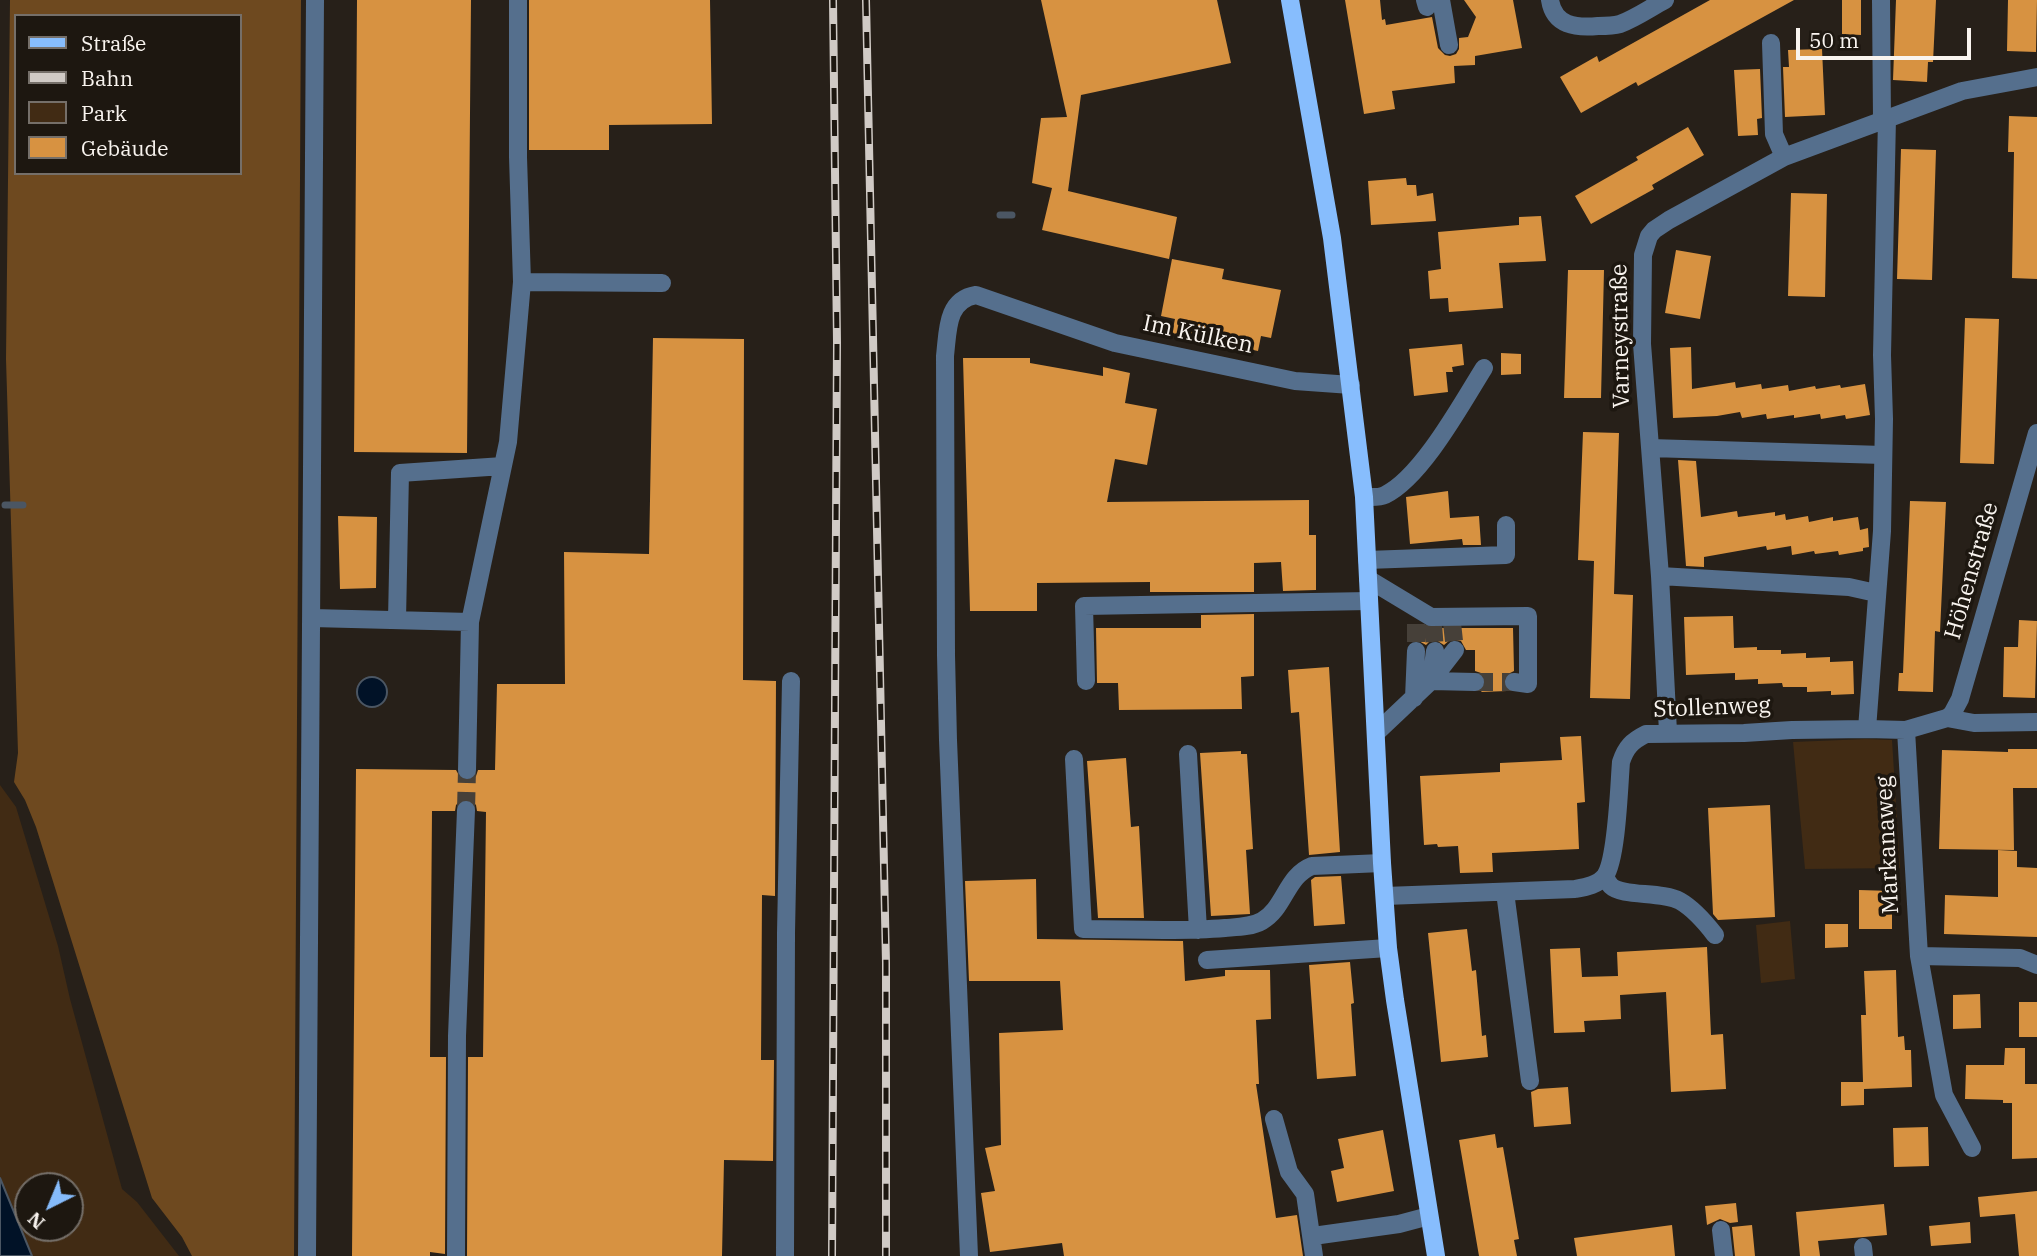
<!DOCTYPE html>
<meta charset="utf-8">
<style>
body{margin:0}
#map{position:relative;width:2037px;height:1256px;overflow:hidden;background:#272019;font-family:"IBM Plex Serif",serif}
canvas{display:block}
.legend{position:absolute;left:14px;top:14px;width:228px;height:161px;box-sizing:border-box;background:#1d1710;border:2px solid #756f69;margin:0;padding:9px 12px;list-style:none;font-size:21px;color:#f9f4ef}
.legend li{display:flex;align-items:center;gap:14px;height:35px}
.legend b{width:35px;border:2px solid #756f69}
.north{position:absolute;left:14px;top:1172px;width:70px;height:70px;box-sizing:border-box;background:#1d1710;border:2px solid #756f69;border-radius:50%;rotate:223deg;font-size:19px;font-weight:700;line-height:28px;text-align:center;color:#f9f4ef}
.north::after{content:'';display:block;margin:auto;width:24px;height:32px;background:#85bbfb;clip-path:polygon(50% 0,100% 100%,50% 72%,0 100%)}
.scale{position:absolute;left:1796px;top:28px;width:175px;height:32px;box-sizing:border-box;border:4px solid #f9f4ef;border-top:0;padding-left:9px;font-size:21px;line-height:24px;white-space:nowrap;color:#f9f4ef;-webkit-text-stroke:5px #1d1710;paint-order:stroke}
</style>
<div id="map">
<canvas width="2037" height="1256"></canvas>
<ul class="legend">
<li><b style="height:9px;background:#87bdfd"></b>Straße</li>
<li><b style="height:9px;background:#d0cac5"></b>Bahn</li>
<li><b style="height:19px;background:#412b14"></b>Park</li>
<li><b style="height:19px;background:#d79241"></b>Gebäude</li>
</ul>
<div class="north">N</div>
<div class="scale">50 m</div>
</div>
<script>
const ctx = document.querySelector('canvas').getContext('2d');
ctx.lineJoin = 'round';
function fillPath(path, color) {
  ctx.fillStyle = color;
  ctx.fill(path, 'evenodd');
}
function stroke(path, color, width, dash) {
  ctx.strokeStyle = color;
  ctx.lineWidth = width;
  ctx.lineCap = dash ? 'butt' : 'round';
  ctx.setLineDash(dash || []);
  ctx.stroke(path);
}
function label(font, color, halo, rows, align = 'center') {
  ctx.font = font + ' "IBM Plex Serif",serif';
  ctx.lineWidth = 7;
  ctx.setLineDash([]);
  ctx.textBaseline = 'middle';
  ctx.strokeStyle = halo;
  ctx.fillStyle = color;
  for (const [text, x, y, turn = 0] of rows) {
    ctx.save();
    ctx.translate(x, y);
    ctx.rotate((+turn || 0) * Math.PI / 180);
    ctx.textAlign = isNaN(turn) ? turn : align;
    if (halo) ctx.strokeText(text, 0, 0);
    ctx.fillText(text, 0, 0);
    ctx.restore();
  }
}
const green = new Path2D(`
 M1866,739L1892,740L1900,868L1805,869L1793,742Z
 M0,785L16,807L58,946L70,999L122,1189L137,1202L179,1256H32L0,1178ZM28,1186H70V1228H28Z
 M1790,921L1795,979L1761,983L1756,925Z`);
const forest = new Path2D(`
 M10,0H301L294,1256H192L182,1237L152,1198L36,827L25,800L14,782L18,753L6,359ZM16,16H240V173H16Z`);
const water = new Path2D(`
 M357 692a15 15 0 1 1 30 0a15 15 0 1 1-30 0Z
 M0,1178L32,1256H0Z`);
const stream = new Path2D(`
 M1000,215H1012
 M5,505H23`);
const building = new Path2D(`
 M357,0H471L467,453L354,452Z
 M529,0H710L712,124L609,125V150H529Z
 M1041,0H1217L1231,63L1081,95L1068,191L1177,217L1169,259L1042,230L1052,188L1032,183L1041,118L1067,117Z
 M1345,0H1380L1382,20L1385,19L1386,25L1432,17L1438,48L1445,55L1450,56L1456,54L1459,49V38L1468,37L1476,17L1464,0H1513L1522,48L1475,56V65L1454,66L1455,83L1392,91L1395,109L1364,114Z
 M1710,0H1794L1638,86L1636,82L1581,113L1560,77L1597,56L1599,62Z
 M1842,0H1861V35L1842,34Z
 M1896,0H1936L1933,62H1928L1927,82L1893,80Z
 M2008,0H2037L2036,52L2007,51Z
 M1822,49L1825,115L1785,117L1783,67H1789L1788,50Z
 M1760,69L1762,118L1757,119L1758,135L1738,136L1734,70Z
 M2009,116L2037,117V279L2012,278L2014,152H2008Z
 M1688,127L1704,155L1652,185L1654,189L1591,224L1575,196L1638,160L1636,157Z
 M1901,149L1936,150L1932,280L1897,279Z
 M1406,178L1407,185H1416L1417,196L1433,193L1436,221L1371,225L1368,181Z
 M1791,193L1827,194L1825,297L1788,296Z
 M1541,216L1546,261L1499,263L1503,308L1449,312L1448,298L1430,299L1428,271L1441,269L1438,232L1519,225V217Z
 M1676,250L1711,256L1700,319L1665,313Z
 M1172,259L1224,269L1222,279L1281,290L1271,338L1261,336L1258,351L1172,333L1175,319L1161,316Z
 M1568,270H1604L1601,398H1564Z
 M1965,318L1999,319L1994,464L1960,463Z
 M653,338L744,339L743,680L776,681L775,896L762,895L761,1060H774L773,1161L724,1160L722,1256H467L468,1057H483L486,812L477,811L476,805L471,800H461L456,805L455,811H432L430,1057H446L445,1254L430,1252V1256H352L356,769L456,770L461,779L466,781L472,780L476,776L478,770H495L497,684H565L564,552L649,554Z
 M1462,344L1464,365L1452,367L1453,372H1446L1448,392L1414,396L1409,349Z
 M1691,347L1692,389L1735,382L1736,388L1761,384L1762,389L1788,385L1789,391L1815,386L1816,389L1840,385L1841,388L1865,384L1870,415L1846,419L1845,415L1821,419L1820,414L1794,418V415L1767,419L1766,414L1742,418L1740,412L1717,416L1673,418L1670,348Z
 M1501,353L1521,354V374L1501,375Z
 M963,358H1030V363L1103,376V367L1130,373L1125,403L1157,409L1147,465L1115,459L1107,502L1309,500V535H1316V590L1283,591L1281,562L1254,563V592H1150V582L1037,583V611H970Z
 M1583,432L1619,433L1614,594L1633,595L1630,699L1590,698L1594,561L1578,560Z
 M1678,460L1696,461L1701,517L1737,511L1738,517L1775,512V516L1785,514L1786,520L1808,516L1809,522L1833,517V521L1858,517L1860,530L1868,528L1869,547L1863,548V551L1839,555L1838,551L1815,554L1814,551L1792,555L1791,546L1767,550L1766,546L1704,557V567L1686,566Z
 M1448,491L1450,518L1479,516L1481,545H1463L1462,539L1410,544L1406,497Z
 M1910,501L1946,502L1940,632L1935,631L1933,692L1898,691L1899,673H1903Z
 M338,516L377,517L376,588L340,589Z
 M1254,614V676L1241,677L1242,709L1119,710L1118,683H1097L1096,628H1201V615Z
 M1733,616L1734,648L1757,647V650H1781V654L1806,653V658L1830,657V662L1853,661L1854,694L1831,695V691L1807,692V687H1783L1782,683L1758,684V679L1735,680V673L1686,675L1684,617Z
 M2019,620L2037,621L2035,698L2003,697L2004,647H2018Z
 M1421,624L1431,628H1513L1514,671L1506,675L1503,681L1504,687L1507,691L1481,692L1485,687V677L1481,673L1475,671V650H1466L1461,641L1451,639L1444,645L1436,640L1430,641L1426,645L1417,640L1411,641L1410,625Z
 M1329,667L1340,852L1309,855L1299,712L1291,713L1288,670Z
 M1581,736L1585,802L1577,803L1579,849L1492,853L1493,872L1460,873L1458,846L1438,847L1437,844L1424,845L1420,776L1500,772V763L1562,760L1560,737Z
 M2008,749H2037V788H2013L2014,850L1939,849L1942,750L2008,752Z
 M1241,751V754H1247L1253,849L1246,850L1250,914L1211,916L1200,753Z
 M1126,758L1131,827L1139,826L1144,918H1098L1087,761Z
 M1770,805L1775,917L1718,920L1713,914L1708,808Z
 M1998,850L2017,851V867L2037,868V937L1944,934L1945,895L1998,897Z
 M1341,876L1345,924L1314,926L1311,880L1315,877Z
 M1036,879L1037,939L1183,941L1185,981L1225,976V970H1270L1271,1019L1256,1020L1259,1084H1256L1276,1218L1297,1215L1303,1256H1064L1062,1243L990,1252L981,1193L995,1191L985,1148L1001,1145L999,1033L1063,1030L1060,981H969L965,881Z
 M1859,890L1892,891V929H1859Z
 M1825,924H1848V947L1825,948Z
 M1467,929L1472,971L1476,970L1482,1036L1486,1035L1488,1057L1441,1062L1428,933Z
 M1707,947L1711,1035L1723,1034L1726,1089L1671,1092L1666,992L1620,995L1621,1019L1584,1021L1585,1032L1554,1033L1550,949L1580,948L1582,977L1618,976L1617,952Z
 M1350,962L1354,1003L1351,1004L1356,1076L1317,1079L1309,965Z
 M1896,970L1898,1037L1904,1036L1905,1050H1911L1912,1087L1864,1089V1105L1841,1106V1082H1863L1861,1015H1866L1864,971Z
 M1980,994L1981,1028L1953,1029V995Z
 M2019,1002H2037V1037H2019Z
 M2005,1048H2025V1084H2037V1158L2012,1159V1103H2003V1100L1965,1099L1966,1065H2004Z
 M1568,1087L1571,1124L1534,1127L1531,1092L1538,1089Z
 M1928,1127L1929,1166L1894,1167L1893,1128Z
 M1383,1130L1394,1191L1337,1202L1331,1171L1344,1168L1338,1139Z
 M1495,1134L1497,1148L1503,1147L1519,1239L1514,1240L1517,1256H1479L1459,1140Z
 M2037,1191V1256H2019L2015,1214L1980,1217L1978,1197Z
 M1736,1203L1738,1222L1730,1223L1720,1219L1707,1225L1705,1206Z
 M1884,1204L1887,1235L1818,1241L1820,1256H1800L1796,1212Z
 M1970,1222L1971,1243L1931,1246L1929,1226Z
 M1672,1225L1675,1256H1577L1574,1238Z
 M1752,1225L1755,1256H1735L1732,1227Z`);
const minorTunnel = new Path2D(`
 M1452,623L1455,650
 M1416,624V651
 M1433,624L1435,651
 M1475,682H1514
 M466,810L467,770`);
const minor = new Path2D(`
 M518,0V157L522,282
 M1425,0L1427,7
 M1441,0L1449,45
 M1550,0C1554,26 1576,28 1598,26C1605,26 1613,26 1620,24C1636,18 1650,8 1665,0
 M1881,0L1882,120
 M1771,43L1774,134L1784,157
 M1650,448L1883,455
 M1364,497C1371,497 1379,498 1385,495C1422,477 1462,403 1484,368
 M1367,560L1506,555V525
 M1660,576L1849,587L1876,593
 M1368,579L1431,617L1528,616V684L1514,682
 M312,618L470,622
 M397,620L400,473L503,466
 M1086,681L1084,606L1369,601
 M1431,681L1475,682
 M1431,681L1435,651
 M1414,698L1416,651
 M1947,718L1952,714L1960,699L2037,433
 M1867,729L1882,531L1884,419L1882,355L1887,118
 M1906,730L1919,956L1944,1095L1972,1148
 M1668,732L1660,576L1642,344L1643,255L1649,236L1654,230L1669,220L1784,157L1962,91L2037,77
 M1376,733L1431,681L1455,650
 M1188,754L1198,930
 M1074,759L1083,929C1130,929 1178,932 1225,928C1238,927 1251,927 1262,921C1285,908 1286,876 1312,866L1382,863
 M467,770L470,622L508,442L522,282L662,283
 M1605,877C1607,880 1608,883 1611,886C1622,897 1662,891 1680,901C1694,909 1705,922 1715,935
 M1505,892L1530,1081
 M1385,896L1575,889C1586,887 1598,885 1605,876C1617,859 1619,786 1621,762C1626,747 1632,741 1646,734L1744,733L1792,730L1867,729L1906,730L1947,718L1974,723L2037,722
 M1919,956L2020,958L2037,965
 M1207,960L1388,948
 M1274,1119L1289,1172L1305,1194L1314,1256
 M1721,1230L1724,1256
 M1313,1236L1399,1224L1429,1216
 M1863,1247L1864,1256
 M307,1256L315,0
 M456,1256L457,1036L466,810
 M785,1256L786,933L791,681
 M969,1256L948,740L946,655L945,356C948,331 946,300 976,295L1115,343L1295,381L1351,385`);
const major = new Path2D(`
 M1290,0L1332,238L1364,497L1382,863L1388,948L1395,1000L1436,1256`);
const rail = new Path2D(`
 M866,0L886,963V1256
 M832,1256L837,342L833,0`);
const streetNames = [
 ["Im Külken",1198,335,12],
 ["Varneystraße",1621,336,-91],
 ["Höhenstraße",1972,571,-74],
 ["Stollenweg",1712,708,-2],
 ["Markanaweg",1888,845,-93]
];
fillPath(green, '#412b14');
fillPath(forest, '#6e491f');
fillPath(water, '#011227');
stroke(water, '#4b5663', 2);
stroke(stream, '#4b5663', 7);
fillPath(building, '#d79241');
stroke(minorTunnel, '#464039', 18, [18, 9]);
stroke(minor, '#556f8d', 18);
stroke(major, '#87bdfd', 18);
stroke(rail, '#d0cac5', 8);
stroke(rail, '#1d1710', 5, [16]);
label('23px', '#f9f4ef', '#1d1710', streetNames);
</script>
